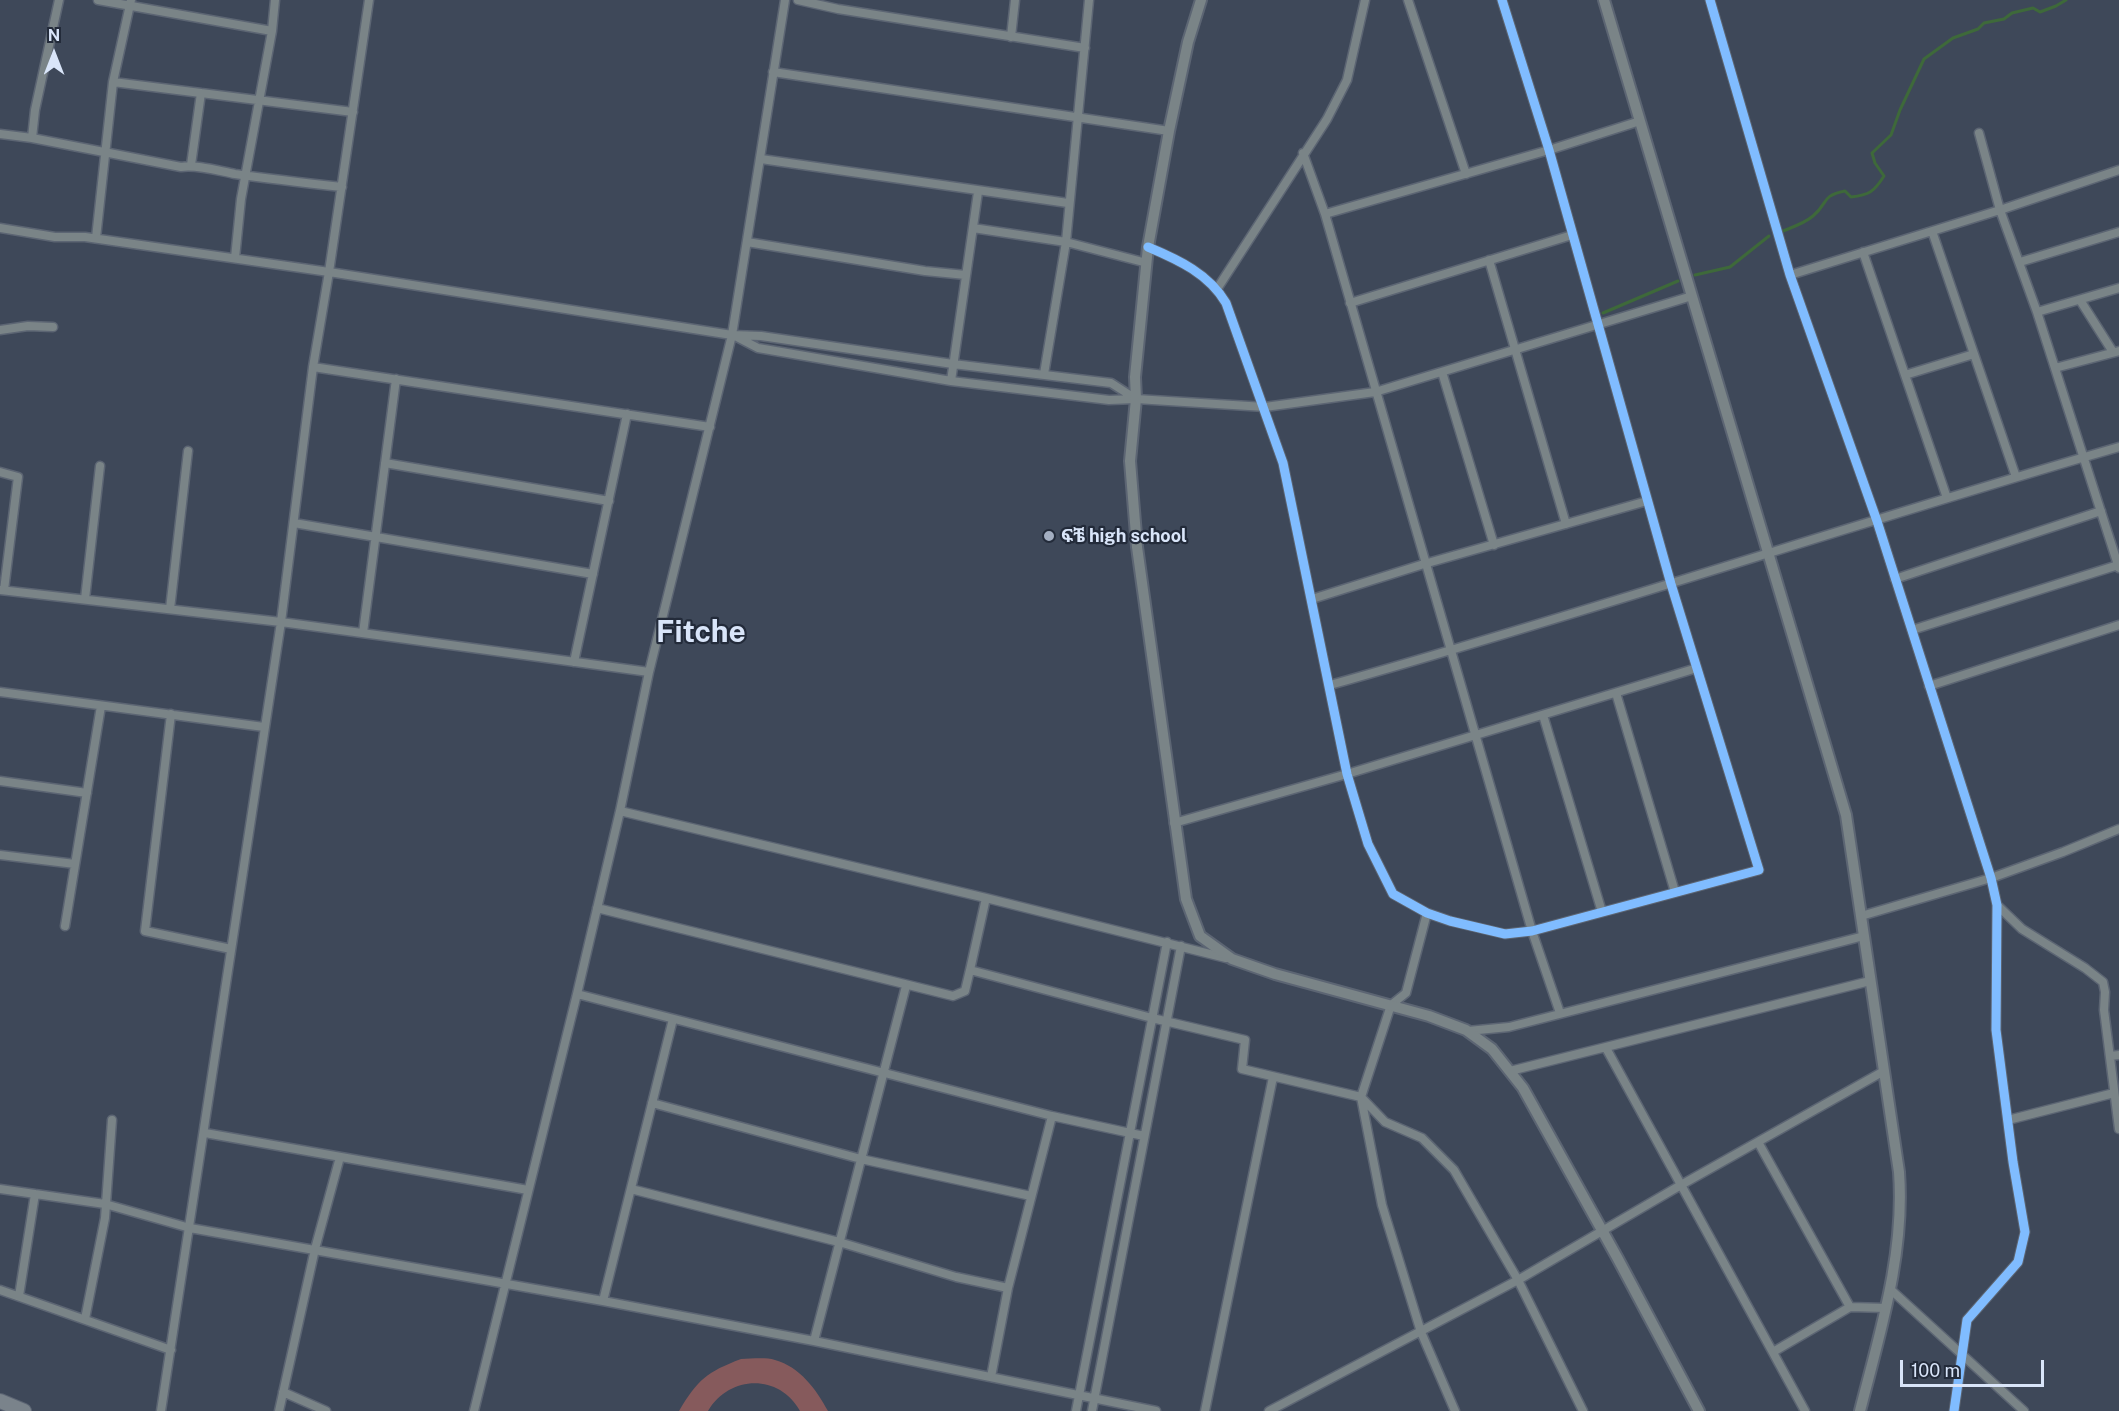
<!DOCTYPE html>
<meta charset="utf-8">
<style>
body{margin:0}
#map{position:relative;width:2119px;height:1411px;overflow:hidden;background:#3e4859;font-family:"Public Sans",sans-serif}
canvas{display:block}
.north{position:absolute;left:24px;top:24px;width:60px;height:60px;-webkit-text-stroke:4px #232b3a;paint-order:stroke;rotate:0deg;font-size:16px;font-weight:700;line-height:24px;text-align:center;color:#d9e5f9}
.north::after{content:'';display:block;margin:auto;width:21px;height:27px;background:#d9e5f9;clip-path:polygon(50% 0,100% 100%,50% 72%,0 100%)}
.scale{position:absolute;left:1900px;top:1360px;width:144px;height:27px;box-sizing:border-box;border:3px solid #d9e5f9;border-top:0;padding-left:8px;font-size:18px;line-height:21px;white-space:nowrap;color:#d9e5f9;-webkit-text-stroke:4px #232b3a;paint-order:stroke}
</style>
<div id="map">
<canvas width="2119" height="1411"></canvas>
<div class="north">N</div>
<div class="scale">100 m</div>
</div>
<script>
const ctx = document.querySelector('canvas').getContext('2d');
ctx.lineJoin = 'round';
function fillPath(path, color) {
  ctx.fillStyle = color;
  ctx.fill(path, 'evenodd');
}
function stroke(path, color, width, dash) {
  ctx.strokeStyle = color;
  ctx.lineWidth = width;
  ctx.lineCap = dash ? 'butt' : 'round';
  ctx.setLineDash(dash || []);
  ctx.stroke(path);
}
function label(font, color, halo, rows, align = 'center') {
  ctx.font = font + ' "Public Sans","Noto Sans Ethiopic",sans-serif';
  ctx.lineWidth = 4.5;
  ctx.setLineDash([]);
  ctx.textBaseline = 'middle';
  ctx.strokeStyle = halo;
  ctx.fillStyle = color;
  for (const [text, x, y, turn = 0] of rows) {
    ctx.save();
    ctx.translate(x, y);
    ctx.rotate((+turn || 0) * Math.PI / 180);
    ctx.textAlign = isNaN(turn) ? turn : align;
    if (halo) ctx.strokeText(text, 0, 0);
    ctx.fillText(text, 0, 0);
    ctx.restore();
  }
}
const green = new Path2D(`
 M741,1359C751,1359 765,1357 775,1360C800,1367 816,1389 828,1411H800C779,1373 729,1375 708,1411H679C698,1379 707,1372 741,1359Z`);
const stream = new Path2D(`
 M1783,231C1793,227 1805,223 1813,216C1829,203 1820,196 1845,191L1851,197C1869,195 1874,192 1884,176L1875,163L1872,153L1891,135L1900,110L1924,59L1953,38L1978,29L1984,23L2004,19L2012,13L2033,8L2040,12L2056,6L2066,0
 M1695,275L1730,267L1769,236
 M1603,313L1678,281`);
const minor = new Path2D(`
 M98,0L272,31
 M798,0L838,9L1085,48
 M1408,0L1466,174
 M1710,0L1790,275L1877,521L1991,878L1997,905L1996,1030L2013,1162L2025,1232L2018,1262L1967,1320L1954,1411
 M1011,37L1015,0
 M773,72L1169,131
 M113,82L353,112
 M1979,133L2000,210L2037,312L2119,568
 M0,134L32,138L181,167C196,164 219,171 235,174C271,179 306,183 342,187
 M32,138L35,110L59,0
 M1303,153L1325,214L1532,931L1560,1013
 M761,159L1068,203
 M191,165L201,93
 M1325,214L1549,150L1640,121
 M0,228L55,237H85L329,272L732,335L761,336L953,364L1111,383L1136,399
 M973,228L1066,242L1147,263
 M1932,231L2016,477
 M96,238L113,82L131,0
 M747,242L925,271L966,275
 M1148,247C1179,260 1209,274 1226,303L1283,463L1347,774L1368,844L1393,894L1427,913L1450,921L1505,934L1532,931L1759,870L1671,584L1549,150L1502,0
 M1863,252L1947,498
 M235,258L241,199L272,31L275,0
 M1489,260L1566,524
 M2020,262L2119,232
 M1790,275L2000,210L2119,170
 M1217,289L1327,119L1347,80L1365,0
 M2080,300L2113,352
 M1350,303L1572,235
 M2037,312L2119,288
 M0,330L28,326L53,327
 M735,336L758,348L951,381L1109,400L1136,399L1265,407L1375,392L1692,296
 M313,367L710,427
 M2055,368L2119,351
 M1442,372L1494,545
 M1044,374L1066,242L1089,0
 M1905,375L1974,354
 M951,381L978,192
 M385,463L609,501
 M0,472L18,477L4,590
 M294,523L593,574
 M1895,579L2101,511
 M0,590L281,622L649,672
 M85,599L100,466
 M1312,599L1424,564L1647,501
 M170,609L188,451
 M1912,630L2118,565
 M363,633L396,379
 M574,662L627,414
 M1330,685C1594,611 1855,523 2119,447
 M1929,686L2119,625
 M0,692L264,727
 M1616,693L1675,892
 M171,714L145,931L231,949
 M1543,715L1602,912
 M0,781L87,793
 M620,811L986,898L1226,958
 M1174,823L1347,774L1697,668
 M0,855L75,864
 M1997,905L2022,929L2085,968L2103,982L2105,992L2104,1010L2119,1129
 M597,908L953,996L965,991L970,970L1152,1018L1245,1040L1242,1069L1361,1097L1385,1122L1422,1138L1454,1170L1518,1280L1583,1411
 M1427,913L1406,993L1391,1005L1361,1097L1382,1205L1421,1332L1455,1411
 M1861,916L1991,878L2063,852L2119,829
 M65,926L101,706
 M970,970L986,898
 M577,994L1052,1116L1144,1136
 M1468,1031L1509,1027L1864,936
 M1606,1048L1805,1411
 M2110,1056L2119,1055
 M1510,1071L1870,981
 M652,1103L861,1159L1031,1196
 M2008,1120L2114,1093
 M205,1133L528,1190
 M1758,1142L1850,1307
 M0,1189L105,1204L190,1228L603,1301L814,1341L1156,1411
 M631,1189L839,1242L956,1277L1008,1288
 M1890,1289L2024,1411
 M0,1290L171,1350
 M19,1296L35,1194
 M603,1301L673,1019
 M85,1319L105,1218L112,1120
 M814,1341L906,986
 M1773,1352L1850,1307L1886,1308
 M991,1377L1008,1288L1052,1116
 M283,1392L326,1411
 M161,1411L281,622L313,367L329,272L369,0
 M279,1411L315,1249L340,1157
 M474,1411L577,994L620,811L649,672L732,335L785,0
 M1076,1411L1167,942
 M1092,1411L1181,946
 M1205,1411L1273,1077
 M1269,1411L1518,1280L1681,1185L1884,1071`);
const tertiary = new Path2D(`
 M1201,0L1188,42L1169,131L1148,247L1135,377L1136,399L1130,461L1137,547L1186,899L1200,936L1232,959L1275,974L1429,1016L1466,1030L1492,1049L1523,1088L1618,1259L1699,1411
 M1604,0L1846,815L1899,1172C1905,1254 1880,1332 1860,1411`);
const trunk = new Path2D(`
 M0,1401L24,1411`);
const cycleway = new Path2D(`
 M1710,0L1790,275L1877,521L1991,878L1997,905L1996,1030L2013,1162L2025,1232L2018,1262L1967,1320L1954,1411
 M1148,247C1179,260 1209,274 1226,303L1283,463L1347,774L1368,844L1393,894L1427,913L1450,921L1505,934L1532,931L1759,870L1671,584L1549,150L1502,0`);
const markers = [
 [1049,536,6,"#a3aec1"]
];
const poiNames = [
 ["ፍቼ high school",1061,536]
];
const townNames = [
 ["Fitche",701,633]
];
fillPath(green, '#865a5c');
stroke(stream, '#3e693a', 3);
stroke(minor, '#5c6573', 11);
stroke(tertiary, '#5c6573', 14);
stroke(trunk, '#5c6573', 16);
stroke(minor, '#7a8487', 8);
stroke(tertiary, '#7a8487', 10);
stroke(trunk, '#7a838b', 14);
stroke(cycleway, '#80bcff', 9);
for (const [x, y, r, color] of markers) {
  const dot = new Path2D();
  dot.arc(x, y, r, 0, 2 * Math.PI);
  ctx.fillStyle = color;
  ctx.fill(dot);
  stroke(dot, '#232b3a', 2);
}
label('bold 18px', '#d9e5f9', '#232b3a', poiNames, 'left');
label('bold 30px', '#d9e5f9', '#232b3a', townNames);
</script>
